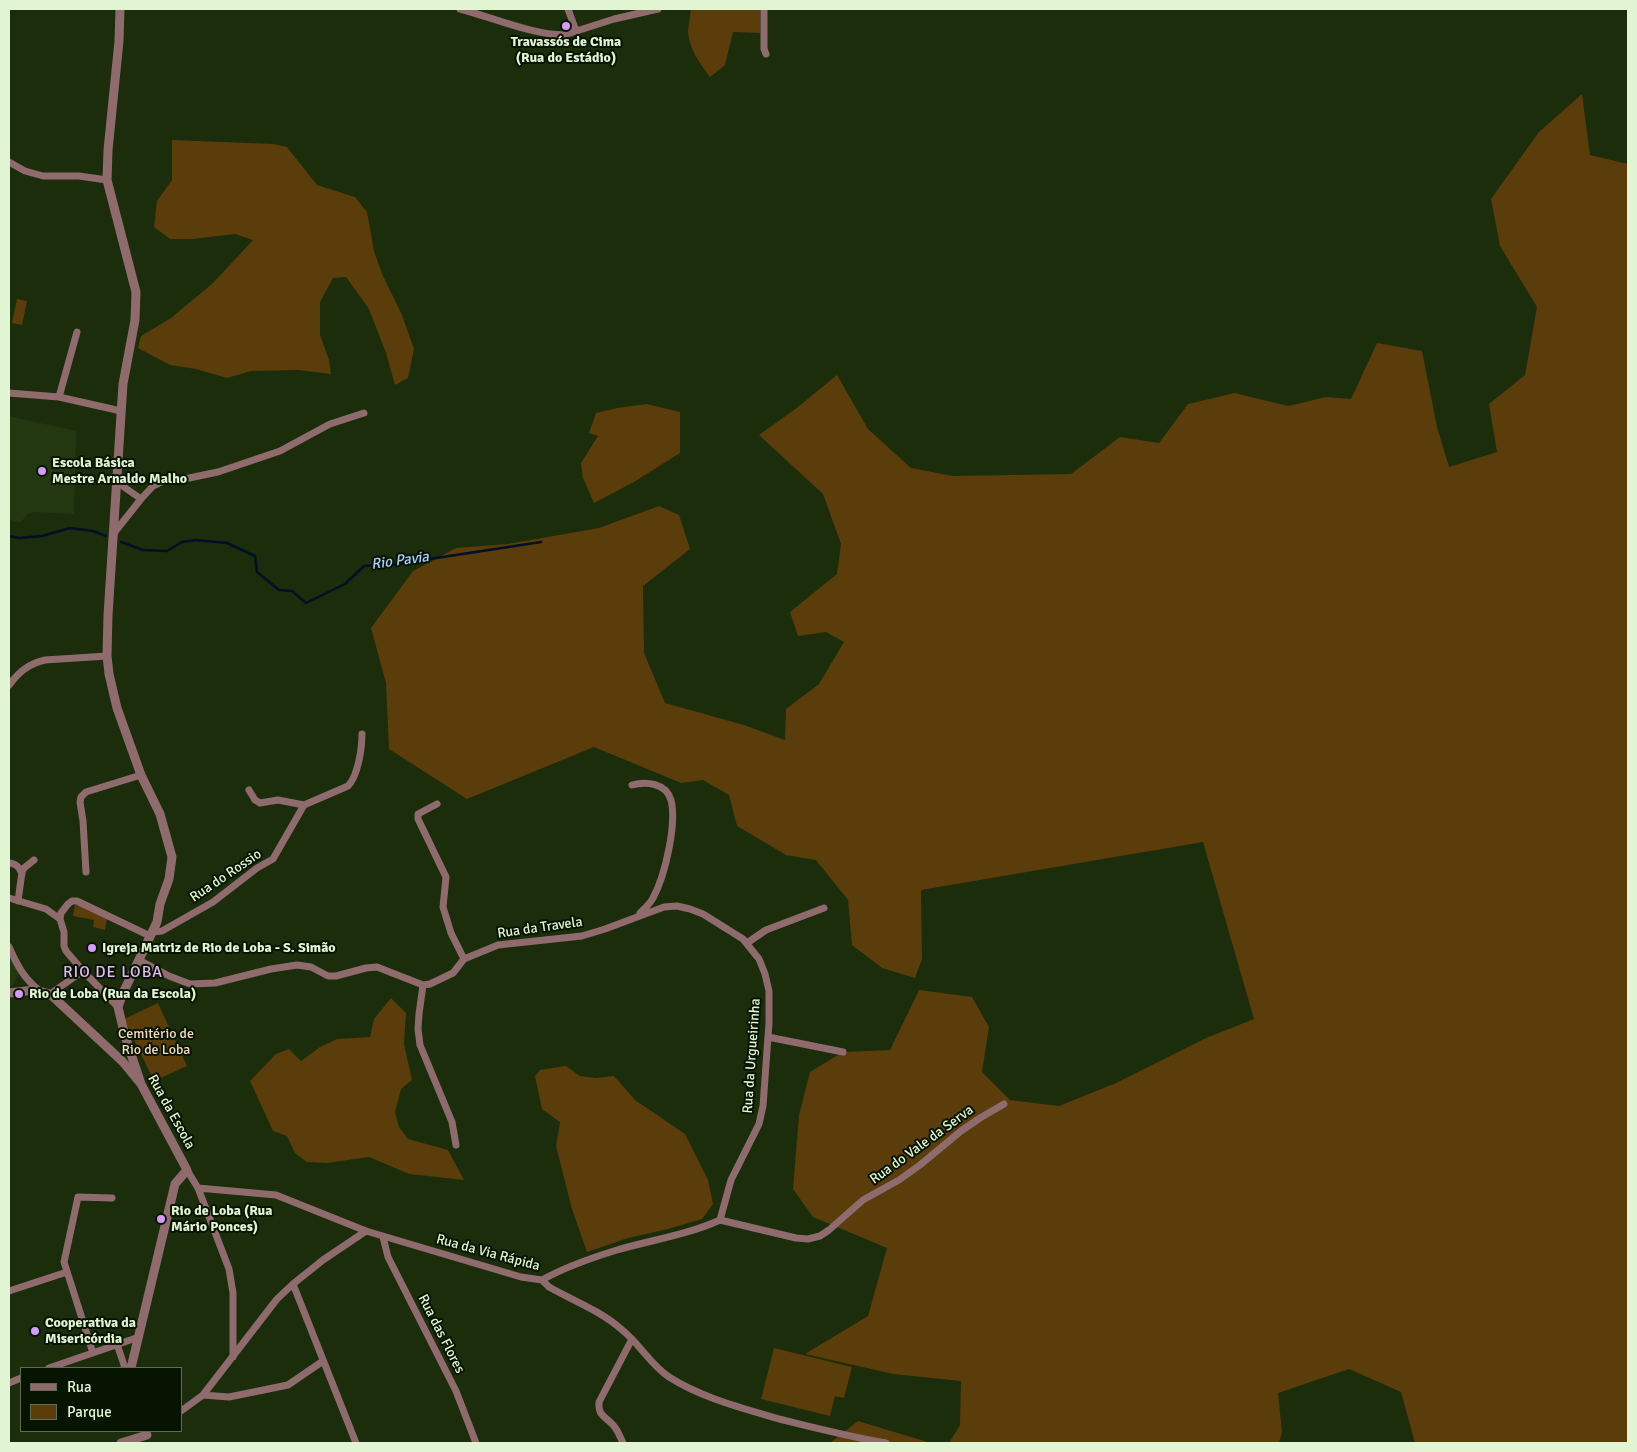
<!DOCTYPE html>
<meta charset="utf-8">
<style>
body{margin:0}
#map{position:relative;width:1637px;height:1452px;overflow:hidden;background:#1b2d0a;font-family:Signika,sans-serif}
canvas{display:block}
.frame{position:absolute;inset:0;border:10px solid #e1f5d2;pointer-events:none}
.legend{position:absolute;left:20px;top:1367px;width:162px;height:65px;box-sizing:border-box;background:#071400;border:1px solid #5e6e54;margin:0;padding:6px 9px;list-style:none;font-size:15px;color:#e1f5d2}
.legend li{display:flex;align-items:center;gap:10px;height:25px}
.legend b{width:25px;border:1px solid #5e6e54}
</style>
<div id="map">
<canvas width="1637" height="1452"></canvas>
<div class="frame"></div>
<ul class="legend">
<li><b style="height:6px;background:#8f6b6e"></b>Rua</li>
<li><b style="height:14px;background:#5b3c0b"></b>Parque</li>
</ul>
</div>
<script>
const ctx = document.querySelector('canvas').getContext('2d');
ctx.lineJoin = 'round';
function fillPath(path, color) {
  ctx.fillStyle = color;
  ctx.fill(path, 'evenodd');
}
function stroke(path, color, width, dash) {
  ctx.strokeStyle = color;
  ctx.lineWidth = width;
  ctx.lineCap = dash ? 'butt' : 'round';
  ctx.setLineDash(dash || []);
  ctx.stroke(path);
}
function label(font, color, halo, rows, align = 'center') {
  ctx.font = font + ' Signika,sans-serif';
  ctx.lineWidth = 4;
  ctx.setLineDash([]);
  ctx.textBaseline = 'middle';
  ctx.strokeStyle = halo;
  ctx.fillStyle = color;
  for (const [text, x, y, turn = 0] of rows) {
    ctx.save();
    ctx.translate(x, y);
    ctx.rotate((+turn || 0) * Math.PI / 180);
    ctx.textAlign = isNaN(turn) ? turn : align;
    if (halo) ctx.strokeText(text, 0, 0);
    ctx.fillText(text, 0, 0);
    ctx.restore();
  }
}
const built = new Path2D(`
 M9,416L76,431L74,514L33,512L28,514L21,522L9,520Z
 M9,952L19,973L13,986L9,987Z`);
const green = new Path2D(`
 M691,9H760V33L733,32L725,65L710,77C700,64 690,50 688,33C688,26 690,17 691,9Z
 M1582,94L1590,155L1628,164V1443H1415L1401,1392L1349,1369L1278,1393L1282,1432L1279,1443H949L960,1425L961,1381L893,1374L805,1354L868,1316L887,1248L813,1217L793,1189L799,1115L810,1072L843,1052L890,1050L919,990L972,997L989,1027L982,1072L1010,1100L1059,1106L1116,1083L1206,1038L1254,1019L1203,842L921,890L922,959L915,978L882,968L852,945L848,900L816,860L786,855L737,826L729,795L703,780L681,783L594,747L467,799L389,749L386,683L371,628L413,571L456,548L508,544L599,528L659,506L679,515L690,549L643,586L644,653L665,703L744,725L785,740L786,709L819,684L844,642L826,632L798,636L790,612L837,574L841,544L823,494L759,435L798,407L837,375L868,429L911,468L953,476L1071,474L1120,437L1159,443L1188,404L1235,393L1288,406L1326,397L1351,399L1377,343L1422,351L1437,427L1449,467L1497,452L1489,404L1525,375L1537,307L1500,246L1491,199L1539,132Z
 M172,140L273,144L287,147L317,185L355,197L367,212L374,251L382,274L402,315L414,349L408,378L395,385L386,353L369,309L346,277L333,278L320,302V335L329,360L331,374L298,370L251,371L227,378L196,369L170,365L138,348L141,336L171,318L213,283L253,240L235,234L193,239H170L154,227L157,201L172,180Z
 M17,299L27,301L22,325L12,323Z
 M647,404L680,412V453L634,482L594,503L583,478L581,463L598,436L589,433L596,413L617,408Z
 M75,905H82L107,917L105,930L93,927L94,920L73,916Z
 M391,998L406,1013L404,1044L412,1080L401,1089L395,1112L399,1127L408,1139L448,1150L464,1180L409,1174L369,1157L327,1163L307,1162L295,1153L287,1136L273,1131L250,1081L276,1054L289,1049L301,1061L320,1047L337,1039L370,1037L374,1019Z
 M158,1003L187,1066L154,1081L124,1019Z
 M566,1066L580,1076L596,1078L614,1076L635,1100L685,1134L708,1180L713,1204L702,1219L668,1229L628,1238L587,1252L572,1209L556,1146L560,1122L542,1109L535,1076L540,1070Z
 M774,1348L852,1367L844,1398L835,1396L830,1416L761,1399Z
 M858,1421L931,1443H830Z`);
const stream = new Path2D(`
 M9,536L19,538L42,536L70,528L93,531L106,536
 M121,542L143,550L167,551L182,542L196,540L227,543L255,556L257,572L279,590L292,591L306,603L345,584L364,566L397,564L541,542`);
const minor = new Path2D(`
 M460,9C491,17 533,35 564,35L614,19L658,9
 M568,9L576,31
 M764,9V49L766,54
 M9,162L25,171L43,176H79L107,180
 M9,393L59,397L121,411
 M59,397L77,332
 M117,482L141,499
 M114,533L141,499L153,486L159,483L167,480L189,478L218,472L280,451L330,424L364,413
 M9,685C19,672 28,664 45,660L107,656
 M632,785C646,781 666,783 671,800C677,824 665,876 653,898C650,904 644,909 640,913
 M249,790L255,800L260,803L278,800L304,805
 M437,804L418,814V819L446,877L443,907L451,933L464,959
 M9,863C17,864 19,867 22,874
 M86,872L83,821L80,802L81,797L86,792L141,775
 M9,898L46,909L60,919
 M18,901L22,872L24,868L34,860
 M152,932L162,931L213,902L257,868L273,859L304,805L348,786C358,776 362,748 362,734
 M747,943L766,930L824,908
 M9,947C17,965 24,979 40,991
 M139,960L169,976L190,984L215,983L271,969L297,965L311,967L328,976H336L366,968L377,967L423,985L430,984L453,973L464,959L498,945L582,936L605,929L664,907L677,906L690,909L703,914L743,939L759,959L765,974L769,991V1023L763,1106L759,1124L731,1180L720,1220
 M423,985L419,1014L418,1029L420,1045L452,1122L456,1145
 M50,994L83,971
 M118,1007L83,971L66,951L64,946V932L60,919L61,913L68,904L72,901H77L150,936
 M768,1037L843,1052
 M187,1170L198,1188L229,1269L233,1293V1357
 M198,1188L276,1195L366,1231L521,1277L542,1280L549,1287C572,1300 601,1311 621,1329C639,1343 650,1364 669,1377C702,1398 742,1408 779,1419C815,1428 850,1437 886,1443
 M720,1220L796,1238L808,1239L820,1236L829,1230L863,1200L899,1180L920,1165L961,1131L980,1118L1004,1104
 M383,1237L388,1257L456,1391L476,1443
 M542,1280C565,1267 591,1258 617,1250C651,1240 687,1235 720,1220
 M293,1284L356,1443
 M9,1291L67,1272
 M117,1344L125,1368
 M93,1353L64,1262L78,1197L112,1198
 M49,1368L139,1337
 M9,1383L21,1378
 M203,1395L229,1397L288,1385L323,1361
 M181,1411L203,1395L277,1299L293,1284L323,1260L366,1231
 M623,1443C620,1437 618,1430 613,1425C605,1416 598,1416 599,1402L632,1339`);
const tertiary = new Path2D(`
 M120,9L119,41L108,150L107,180L136,292L135,320L123,384L108,615L107,656L109,674L117,708L141,775L160,814L172,857L169,879L160,904L157,922L123,993L118,1007L125,1036L141,1084
 M9,993L35,990L50,994L123,1062L141,1084L187,1170L175,1184L131,1368
 M121,1443L147,1435`);
const markers = [
 [566,26,5,"#d69bf9"],
 [42,471,5,"#d69bf9"],
 [92,948,5,"#d69bf9"],
 [19,994,5,"#d69bf9"],
 [161,1219,5,"#d69bf9"],
 [35,1331,5,"#d69bf9"]
];
const poiNames = [
 ["Travassós de Cima",566,42,"center"],
 ["(Rua do Estádio)",566,58,"center"],
 ["Escola Básica",52,463],
 ["Mestre Arnaldo Malho",52,479],
 ["Igreja Matriz de Rio de Loba - S. Simão",102,948],
 ["Rio de Loba (Rua da Escola)",29,994],
 ["Rio de Loba (Rua",171,1211],
 ["Mário Ponces)",171,1227],
 ["Cooperativa da",45,1323],
 ["Misericórdia",45,1339]
];
const streetNames = [
 ["Rua do Rossio",226,876,-34],
 ["Rua da Travela",540,928,-8],
 ["Rua da Urgueirinha",752,1056,-86],
 ["Rua da Escola",171,1112,61],
 ["Rua do Vale da Serva",922,1145,-36],
 ["Rua da Via Rápida",488,1253,15],
 ["Rua das Flores",441,1334,63]
];
const parkNames = [
 ["Cemitério de",156,1034],
 ["Rio de Loba",156,1050]
];
const waterNames = [
 ["Rio Pavia",400,561,-8]
];
const quarterNames = [
 ["RIO DE LOBA",113,973]
];
fillPath(built, '#233810');
fillPath(green, '#5b3c0b');
stroke(stream, '#001027', 2.5);
stroke(minor, '#8f6b6e', 7);
stroke(tertiary, '#8f6b6e', 9);
for (const [x, y, r, color] of markers) {
  const dot = new Path2D();
  dot.arc(x, y, r, 0, 2 * Math.PI);
  ctx.fillStyle = color;
  ctx.fill(dot);
  stroke(dot, '#071400', 2);
}
label('bold 14px', '#e1f5d2', '#071400', poiNames, 'left');
label('14px', '#e1f5d2', '#071400', streetNames);
label('14px', '#f7ddbe', '#071400', parkNames);
label('italic 15px', '#a8cffb', '#071400', waterNames);
ctx.letterSpacing = '1px';
label('16px', '#e1b8fa', '#071400', quarterNames);
ctx.letterSpacing = '0px';
</script>
